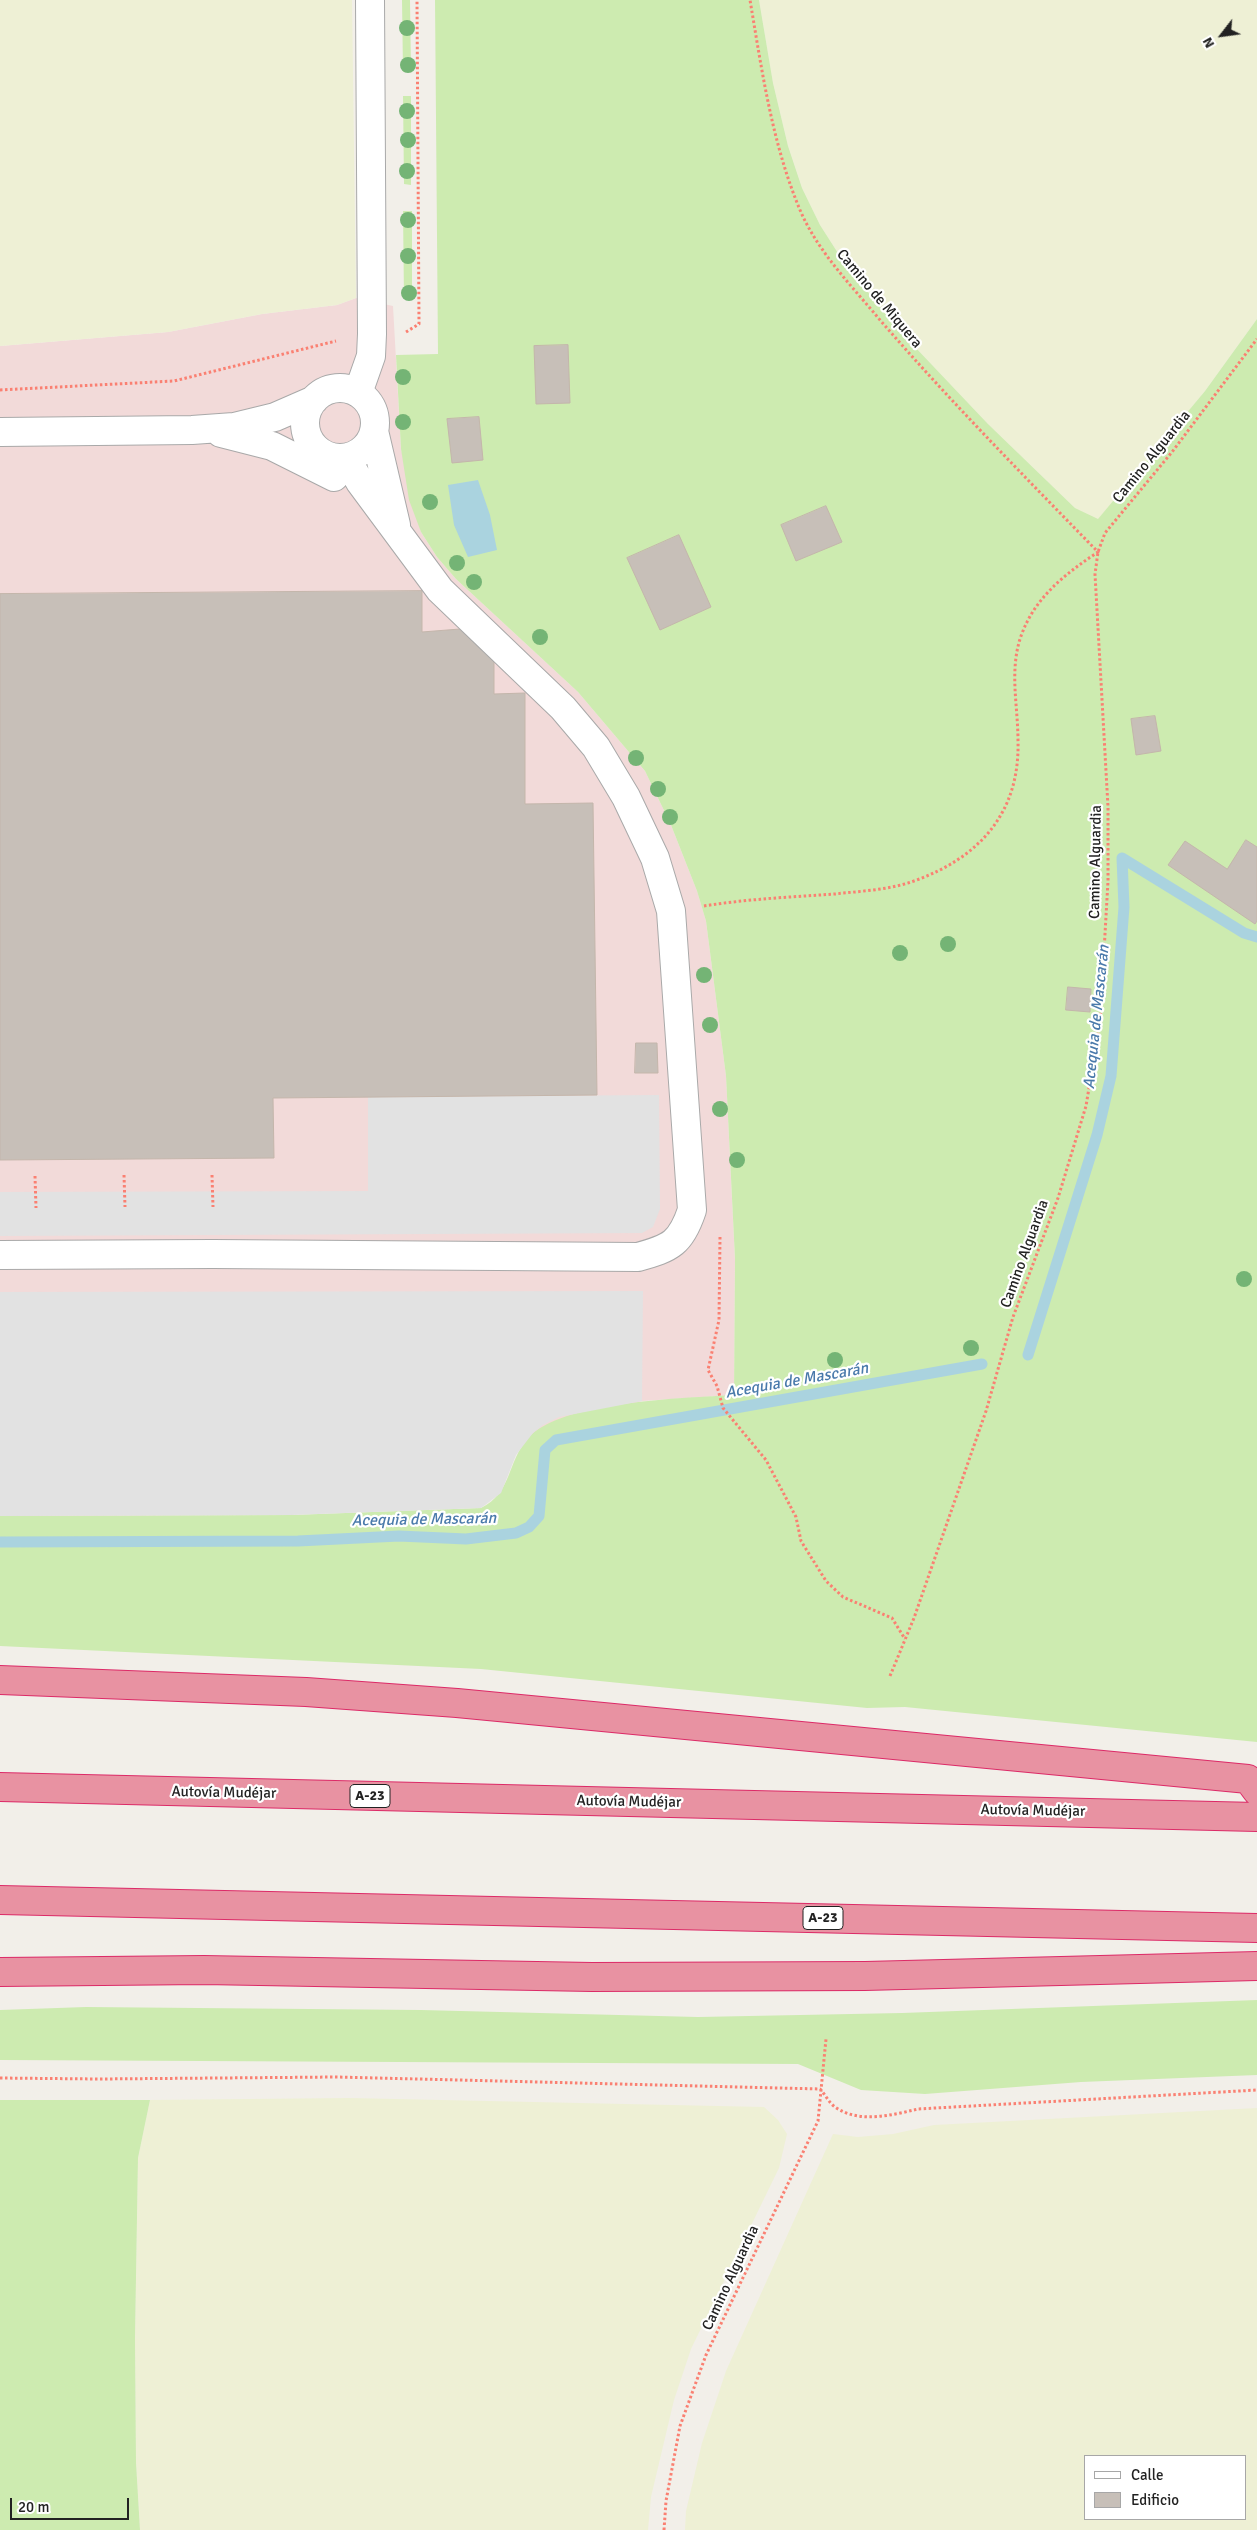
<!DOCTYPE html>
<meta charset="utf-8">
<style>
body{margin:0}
#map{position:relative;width:1257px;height:2530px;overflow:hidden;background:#f2efe9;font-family:Signika,sans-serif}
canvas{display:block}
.legend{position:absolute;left:1084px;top:2455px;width:162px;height:65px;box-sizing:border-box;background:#fff;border:1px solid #a7a7a7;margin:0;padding:6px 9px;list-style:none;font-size:15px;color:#222}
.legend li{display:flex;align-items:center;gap:10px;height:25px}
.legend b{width:25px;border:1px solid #a7a7a7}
.north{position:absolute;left:1197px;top:10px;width:50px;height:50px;-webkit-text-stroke:4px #fff;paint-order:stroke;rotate:240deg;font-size:14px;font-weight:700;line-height:20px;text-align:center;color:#222}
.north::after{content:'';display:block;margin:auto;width:18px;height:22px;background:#222;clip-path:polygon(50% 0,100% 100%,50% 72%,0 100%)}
.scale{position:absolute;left:10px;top:2498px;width:119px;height:22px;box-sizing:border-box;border:2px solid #222;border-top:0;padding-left:6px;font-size:15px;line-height:18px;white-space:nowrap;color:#222;-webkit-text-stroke:4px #fff;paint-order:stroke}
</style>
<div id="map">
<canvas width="1257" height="2530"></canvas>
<ul class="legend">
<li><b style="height:6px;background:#fff"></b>Calle</li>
<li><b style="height:14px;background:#c7bfb8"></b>Edificio</li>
</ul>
<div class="north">N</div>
<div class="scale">20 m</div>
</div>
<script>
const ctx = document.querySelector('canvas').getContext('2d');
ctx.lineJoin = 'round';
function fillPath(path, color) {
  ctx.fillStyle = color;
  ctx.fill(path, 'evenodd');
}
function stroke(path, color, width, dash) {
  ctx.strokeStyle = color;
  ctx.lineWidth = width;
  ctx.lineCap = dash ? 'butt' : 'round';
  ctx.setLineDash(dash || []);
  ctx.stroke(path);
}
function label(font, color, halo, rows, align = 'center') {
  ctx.font = font + ' Signika,sans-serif';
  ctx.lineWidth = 4.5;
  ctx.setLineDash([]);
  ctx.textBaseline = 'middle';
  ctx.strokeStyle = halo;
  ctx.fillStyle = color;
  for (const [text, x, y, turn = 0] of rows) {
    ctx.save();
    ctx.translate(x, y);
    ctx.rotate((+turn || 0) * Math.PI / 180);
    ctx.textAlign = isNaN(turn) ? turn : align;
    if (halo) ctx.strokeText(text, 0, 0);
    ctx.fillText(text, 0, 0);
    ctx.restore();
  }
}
const commercial = new Path2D(`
 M356,298L393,306L401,449L421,532L437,557L456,579L578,692L645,771L671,825L697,891L706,921L726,1076L735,1260L734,1395L642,1401L291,1515L0,1516V346L168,332L262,314L337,305Z`);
const farmland = new Path2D(`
 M0,0H352L356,298L337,305L262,314L168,332L0,346Z
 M759,0H1257V319L1205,391L1098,520L1075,508L988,424L897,328L845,264L820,225L802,188L788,146L773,83Z
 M349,2098L764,2107L778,2120L787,2134L779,2168L691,2349L674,2400L651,2497L648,2530H140L136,2462L135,2338L138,2158L150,2100Z
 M1257,2108V2530H685L686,2511L702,2443L726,2371L833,2134L858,2137L893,2134L934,2125ZM1086,2456H1246V2519H1086Z`);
const grass = new Path2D(`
 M402,0H410L411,71L403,72Z
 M435,0H759L773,83L788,146L802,188L820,225L845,264L897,328L988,424L1075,508L1098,519L1205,391L1257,319V1742L905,1707L867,1708L481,1669L0,1646V1516L291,1515L481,1508C512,1493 507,1462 528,1438C561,1401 685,1398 734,1395L735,1259L726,1076L706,921L697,891L671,825L645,771L578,692L456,579L437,557L421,532L409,500L401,449L396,355L438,354Z
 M403,96H411V185L404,184Z
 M403,211H412V299H404Z
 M1257,2000V2075L1081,2082L925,2094L861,2090L798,2064L0,2060V2010L86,2007L421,2010L698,2017L902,2013Z
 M0,2100H150L138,2158L135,2338L136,2462L140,2530H0Z`);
const parking = new Path2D(`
 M659,1095L660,1209L653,1227L642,1233L0,1236V1192L368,1191V1097Z
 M643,1291L642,1401L559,1417L543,1425L533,1433L516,1455L501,1493L481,1508L291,1515L0,1516V1292Z`);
const water = new Path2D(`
 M478,480L490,515L497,550L468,557L454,525L448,485Z`);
const stream = new Path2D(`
 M1028,1355L1097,1135L1111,1076L1124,907L1122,858L1244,933L1257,937
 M0,1542L298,1541L399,1536L466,1539L516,1533L529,1527L539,1516L545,1450L556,1440L982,1364`);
const building = new Path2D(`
 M568,345L570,403L536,404L534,346Z
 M479,417L483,460L452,463L447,419Z
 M826,506L842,542L796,561L781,525Z
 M679,535L711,607L660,630L627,558Z
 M422,591V632L460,629L494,659V694L525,693V804L593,803L597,1095L273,1098L274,1158L0,1160V594Z
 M1155,716L1161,751L1136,755L1131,719Z
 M1246,840L1257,847V921L1255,924L1168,865L1185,841L1227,869Z
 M1068,987L1091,989L1090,1012L1066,1010Z
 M636,1043H657L658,1073H635Z`);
const path = new Path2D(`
 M406,332L419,324L417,0
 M0,390L174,381L336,341
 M704,906C747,899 792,897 835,894C861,891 889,890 914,881C979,858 1020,813 1018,741C1018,705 1009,671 1021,636C1035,597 1065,574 1098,552C1024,476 949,400 880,320C851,285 818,252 800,210C772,143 762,71 750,0
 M124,1175L125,1207
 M212,1175L213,1207
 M35,1176L36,1208
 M720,1237L719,1320L708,1370L717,1386L723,1408L766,1460L796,1517L801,1541L826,1581L843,1597L892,1618L905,1639
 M890,1676L914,1618L986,1411L1013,1317L1058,1198L1086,1106L1100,1022L1108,881V807L1095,574L1098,552L1105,533L1172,452L1257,339
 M0,2078L100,2079L337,2077L820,2089C825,2094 829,2103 835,2107C859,2124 892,2115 918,2109L1257,2090
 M664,2530L666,2501L680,2426L706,2355L818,2121L826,2039`);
const minor = new Path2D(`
 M305 423a35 35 0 1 1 70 0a35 35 0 1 1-70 0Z
 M358,393L371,356L372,334L370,0
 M374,431L396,525
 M0,432L192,430L234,427L275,417L314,400
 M221,433L272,446L334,477
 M0,1255L213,1254L638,1257C671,1248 681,1243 692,1210L671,911L655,858L626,797L596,747L563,708L440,590L360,482L346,458`);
const highway = new Path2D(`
 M0,1680L306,1692L457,1703L1248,1779L1257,1791
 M0,1787L1257,1817
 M0,1900L1257,1928
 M0,1972L204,1970L592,1977L865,1976L1257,1966`);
const trees = [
 [407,28],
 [408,65],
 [407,111],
 [408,140],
 [407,171],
 [408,220],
 [408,256],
 [409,293],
 [403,377],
 [403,422],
 [430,502],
 [457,563],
 [474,582],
 [540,637],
 [636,758],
 [658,789],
 [670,817],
 [948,944],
 [900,953],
 [704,975],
 [710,1025],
 [720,1109],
 [737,1160],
 [1244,1279],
 [971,1348],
 [835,1360]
];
const shields = [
 [370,1796,40],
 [823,1918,40]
];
const shieldNames = [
 ["A-23",370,1796],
 ["A-23",823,1918]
];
const streetNames = [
 ["Camino de Miquera",879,299,50],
 ["Camino Alguardia",1152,457,-51],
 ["Camino Alguardia",1096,862,-89],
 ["Camino Alguardia",1025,1254,-70],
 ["Autovía Mudéjar",224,1793,1],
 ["Autovía Mudéjar",629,1802,1],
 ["Autovía Mudéjar",1033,1811,1],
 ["Camino Alguardia",731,2278,-65]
];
const waterNames = [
 ["Acequia de Mascarán",1097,1017,-84],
 ["Acequia de Mascarán",797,1381,-10],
 ["Acequia de Mascarán",424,1520,-1]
];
fillPath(commercial, '#f2dad9');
fillPath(farmland, '#eef0d5');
fillPath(grass, '#cdebb0');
fillPath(parking, '#e2e2e2');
fillPath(water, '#aad3df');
stroke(stream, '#aad3df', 11);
fillPath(building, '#c7bfb8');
stroke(building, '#c4b6ab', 1);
stroke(minor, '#a9a9a9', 30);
stroke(highway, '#dc2a67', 30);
stroke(path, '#fa8072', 3, [2.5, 2.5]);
stroke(minor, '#fff', 28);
stroke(highway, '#e892a2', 28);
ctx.fillStyle = '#74b475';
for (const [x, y] of trees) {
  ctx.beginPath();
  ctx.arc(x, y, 8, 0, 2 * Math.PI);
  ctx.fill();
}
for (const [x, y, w] of shields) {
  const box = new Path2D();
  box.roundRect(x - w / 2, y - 11.5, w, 23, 4);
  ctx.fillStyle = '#fff';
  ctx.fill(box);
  stroke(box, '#222', 1);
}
label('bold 14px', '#222', null, shieldNames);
label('15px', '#222', '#fff', streetNames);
label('italic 16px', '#4a7aab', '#fff', waterNames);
</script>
